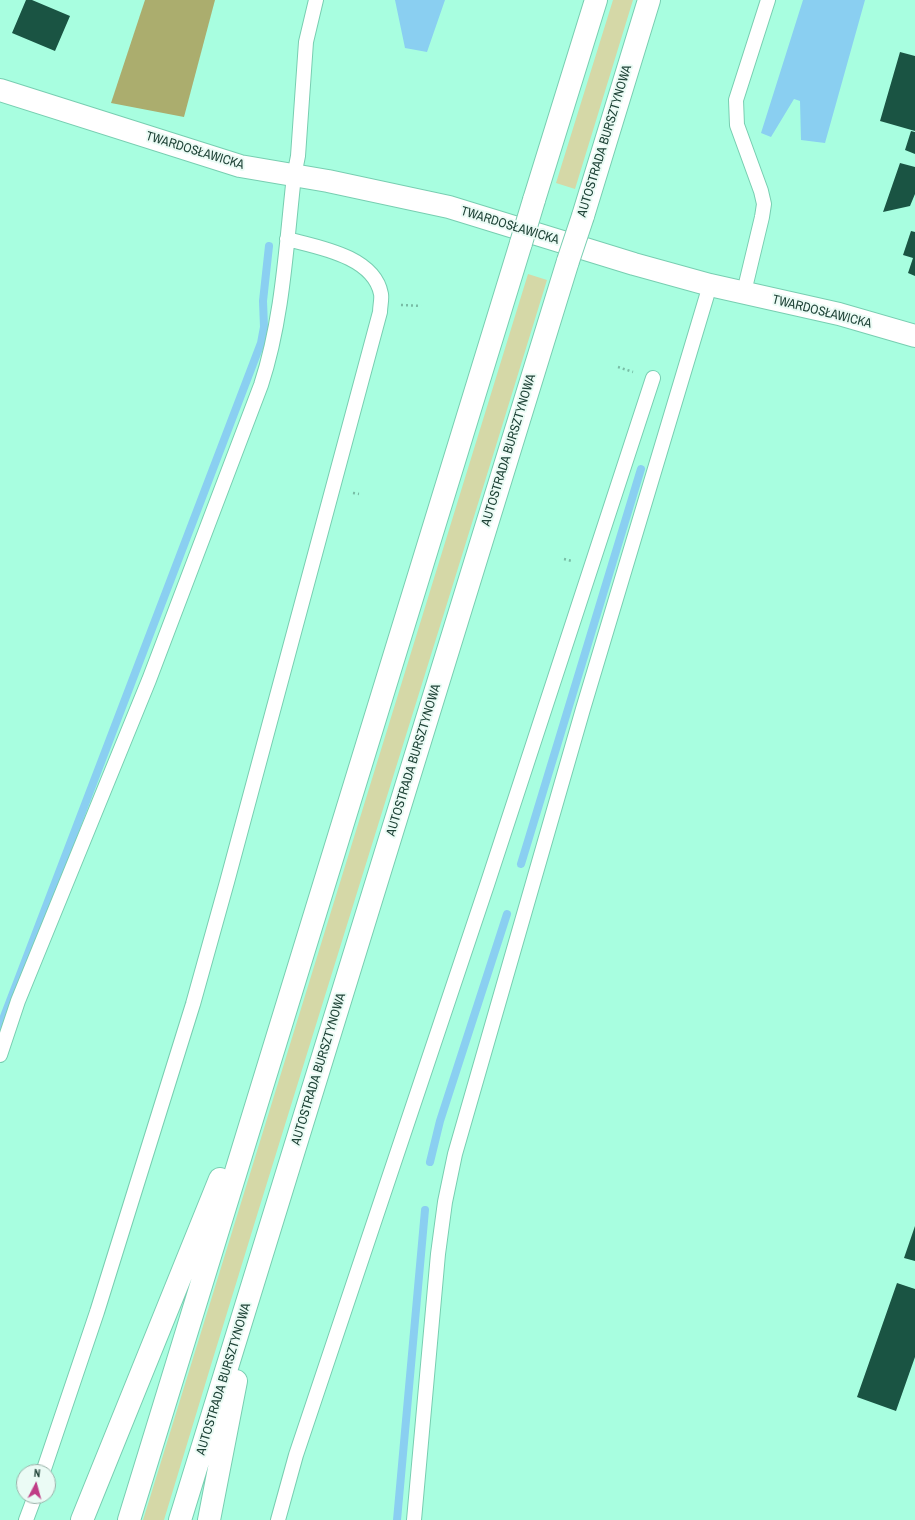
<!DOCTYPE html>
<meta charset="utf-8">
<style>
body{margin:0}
#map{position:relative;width:915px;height:1520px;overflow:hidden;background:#a8fee0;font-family:"Archivo Narrow",sans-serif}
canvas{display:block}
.north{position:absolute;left:16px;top:1464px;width:40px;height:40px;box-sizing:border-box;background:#ebfbf5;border:1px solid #9ab2a9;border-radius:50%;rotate:6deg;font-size:11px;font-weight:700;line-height:16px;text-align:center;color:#204438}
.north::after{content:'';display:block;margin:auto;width:14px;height:18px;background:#bf3d86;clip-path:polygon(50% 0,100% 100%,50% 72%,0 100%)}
</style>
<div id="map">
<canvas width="915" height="1520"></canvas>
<div class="north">N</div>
</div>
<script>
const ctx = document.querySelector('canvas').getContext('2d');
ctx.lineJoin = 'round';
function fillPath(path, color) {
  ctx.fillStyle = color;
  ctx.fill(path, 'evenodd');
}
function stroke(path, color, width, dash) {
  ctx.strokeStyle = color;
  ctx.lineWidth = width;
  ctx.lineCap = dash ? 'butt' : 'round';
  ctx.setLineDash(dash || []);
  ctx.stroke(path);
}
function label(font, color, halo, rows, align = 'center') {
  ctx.font = font + ' "Archivo Narrow",sans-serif';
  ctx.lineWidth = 4;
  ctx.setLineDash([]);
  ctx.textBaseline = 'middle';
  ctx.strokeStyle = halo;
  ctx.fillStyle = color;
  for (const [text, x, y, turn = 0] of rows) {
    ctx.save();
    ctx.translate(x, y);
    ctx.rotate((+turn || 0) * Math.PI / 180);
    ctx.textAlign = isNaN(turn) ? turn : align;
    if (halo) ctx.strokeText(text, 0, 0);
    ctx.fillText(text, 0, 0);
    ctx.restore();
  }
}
const green = new Path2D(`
 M613,0H633L575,189L556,183Z
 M528,274L547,280C420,694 289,1106 164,1520H143Z`);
const forest = new Path2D(`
 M145,0H215L184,117L111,103Z`);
const water = new Path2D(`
 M395,0H445L427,52L405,48Z
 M803,0H865L825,143L801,140L800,101L794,99L771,137L761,133Z`);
const stream = new Path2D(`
 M521,864L641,469
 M0,1027L261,343L264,327L263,301L269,246
 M430,1162L440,1121L507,914
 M397,1520L425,1210`);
const building = new Path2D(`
 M26,0H32L70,16L55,51L12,33Z
 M900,52L915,56V131L880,121Z
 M911,131L915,132V154L905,150Z
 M900,163L915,167V194L910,206L883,212Z
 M911,231L915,232V276L908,273L913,258L903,255Z
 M915,1226V1261L904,1258Z
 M897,1283L915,1289V1357L896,1411L857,1397Z`);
const path = new Path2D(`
 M401,305L421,306
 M618,367L633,372
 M353,493L359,494
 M564,559L572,561`);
const lane = new Path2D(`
 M744,292L762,217L764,204L761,191L737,125L736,100L768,0
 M0,1055L18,1001L149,680L261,385C283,318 286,246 294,176L298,156L306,42L316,0
 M43,1472L97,1312L193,1004L227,882L380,312C380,306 382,299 381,294C374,256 317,247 287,239
 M26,1520L35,1496
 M278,1520L296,1455L487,885L653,378
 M414,1520L438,1254L445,1202L455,1154L583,709L710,285`);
const street = new Path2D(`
 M0,90L240,166L328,181L449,207L634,264L710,285L839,314L915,336`);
const highway = new Path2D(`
 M534,200L596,0
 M583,216L649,0
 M82,1520L220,1179
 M129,1520L521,243
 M180,1520L568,261
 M209,1520L236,1381`);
const highwayBridge = new Path2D(`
 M521,243L534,200
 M568,261L583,216`);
const streetNames = [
 ["AUTOSTRADA BURSZTYNOWA",605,141,-73],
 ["TWARDOSŁAWICKA",195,151,17],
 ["TWARDOSŁAWICKA",510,226,17],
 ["TWARDOSŁAWICKA",822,312,14],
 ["AUTOSTRADA BURSZTYNOWA",509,450,-73],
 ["AUTOSTRADA BURSZTYNOWA",414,760,-73],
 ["AUTOSTRADA BURSZTYNOWA",319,1069,-73],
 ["AUTOSTRADA BURSZTYNOWA",224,1379,-73]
];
fillPath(green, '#d5d8a7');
fillPath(forest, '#abad6e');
fillPath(water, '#8acff1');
stroke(stream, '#8acff1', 8);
fillPath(building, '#1a5443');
stroke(lane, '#78ceb1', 16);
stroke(street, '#78ceb1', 24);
stroke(highway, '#78ceb1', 24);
stroke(path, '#78bda5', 2.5, [2, 3]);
stroke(lane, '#fff', 14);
stroke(street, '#fff', 22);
stroke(highway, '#fff', 22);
stroke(highwayBridge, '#78ceb1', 24, []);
stroke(highwayBridge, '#fff', 22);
label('13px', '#204438', '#ebfbf5', streetNames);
</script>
